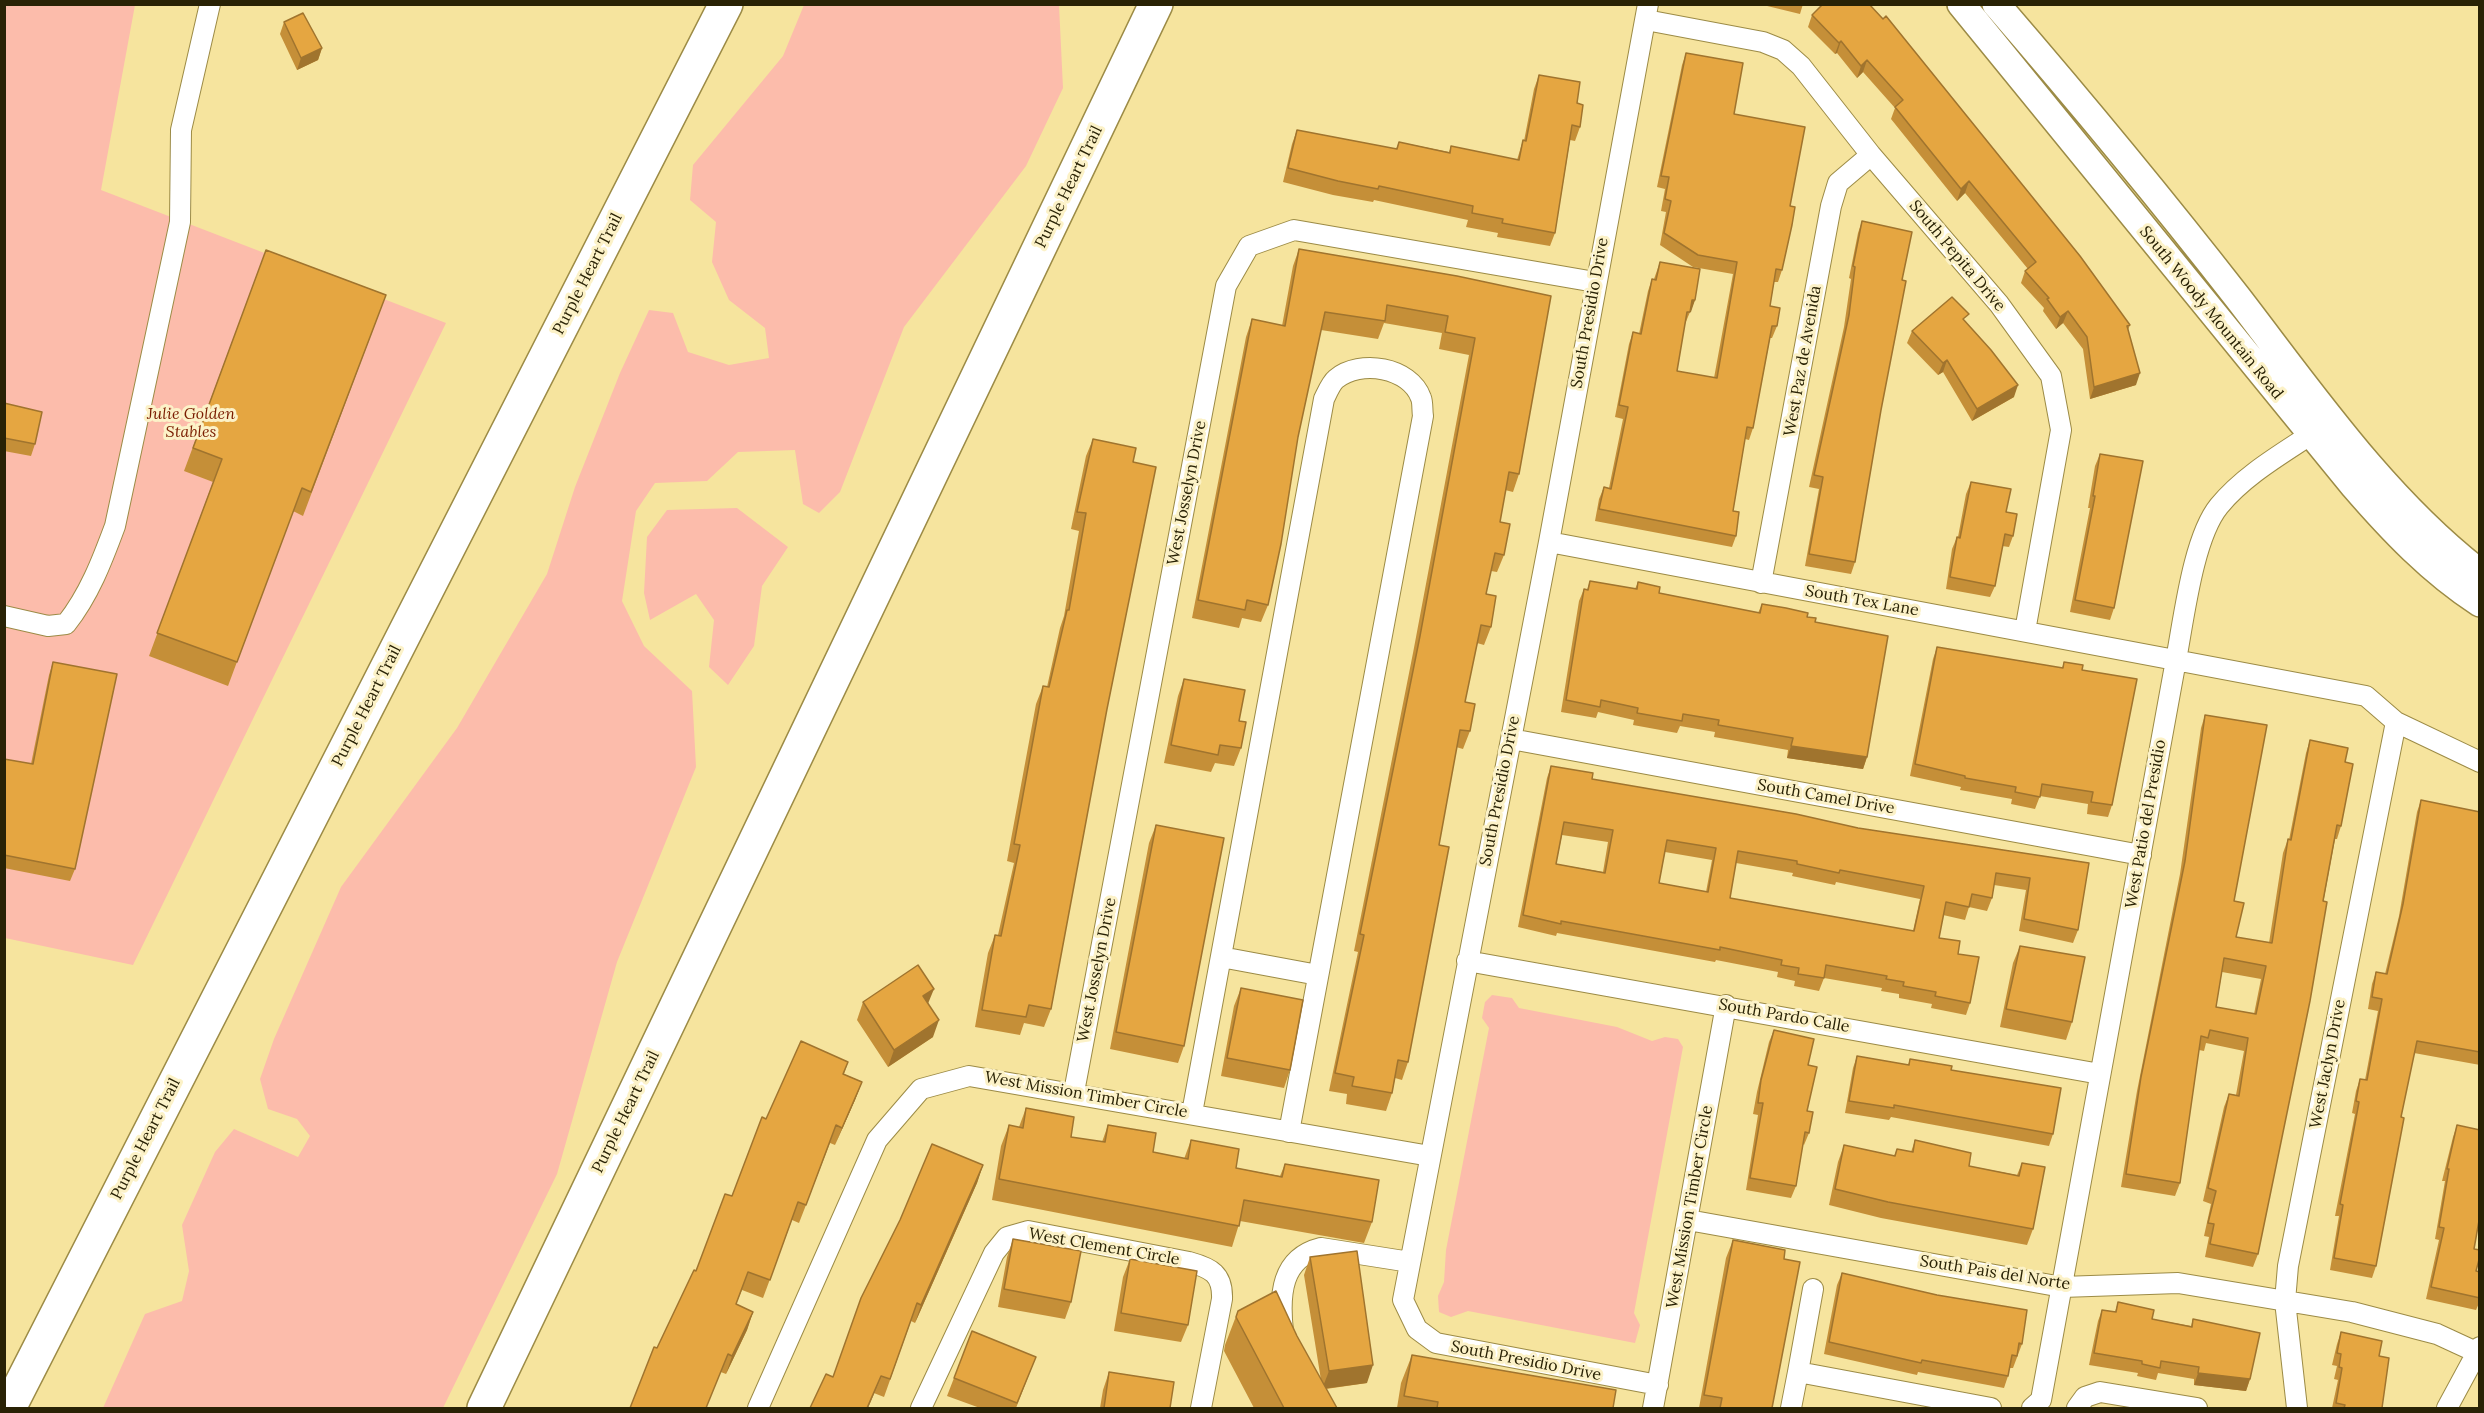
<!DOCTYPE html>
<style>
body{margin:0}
#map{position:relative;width:2484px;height:1413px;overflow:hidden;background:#f6e49e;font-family:Lora,serif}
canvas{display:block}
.frame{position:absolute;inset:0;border:6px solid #292205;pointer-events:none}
</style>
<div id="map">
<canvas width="2484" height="1413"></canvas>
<div class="frame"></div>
</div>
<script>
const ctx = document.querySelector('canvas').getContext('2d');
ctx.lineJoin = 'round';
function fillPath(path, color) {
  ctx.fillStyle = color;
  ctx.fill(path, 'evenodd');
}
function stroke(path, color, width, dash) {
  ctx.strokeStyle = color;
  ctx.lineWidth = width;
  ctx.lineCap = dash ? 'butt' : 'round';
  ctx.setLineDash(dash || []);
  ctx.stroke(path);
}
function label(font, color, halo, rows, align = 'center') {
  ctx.font = font + ' Lora,serif';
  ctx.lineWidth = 6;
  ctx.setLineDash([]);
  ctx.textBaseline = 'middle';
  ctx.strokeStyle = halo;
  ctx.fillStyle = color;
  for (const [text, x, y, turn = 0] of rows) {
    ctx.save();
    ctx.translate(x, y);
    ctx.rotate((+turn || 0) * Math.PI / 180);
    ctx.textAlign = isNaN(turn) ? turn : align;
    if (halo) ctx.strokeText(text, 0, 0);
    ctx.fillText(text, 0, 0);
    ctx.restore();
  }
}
const green = new Path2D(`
 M5,5H135L101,190L446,323L133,965L5,938Z
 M804,5H1059L1063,88L1026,166L904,327L840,492L819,513L803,504L795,450L738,452L707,481L655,483L636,511L622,601L644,646L692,691L696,767L617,962L557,1174L443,1408H103L145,1314L182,1301L189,1271L182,1225L215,1152L234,1129L298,1157L310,1136L297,1119L268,1109L260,1079L274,1039L341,887L457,728L547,574L575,487L620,373L649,310L673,313L688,352L729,365L769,358L765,328L729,300L712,262L716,222L690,200L693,165L783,56Z
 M737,508L788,547L762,586L754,646L728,685L709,667L714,620L696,594L650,620L644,593L647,537L667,510Z
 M1492,995L1512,998L1519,1008L1617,1027L1652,1041L1665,1037L1678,1039L1683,1047L1634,1313L1640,1325L1635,1343L1468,1311L1451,1317L1439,1312L1438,1296L1444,1282L1446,1250L1489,1028L1482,1018L1485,1002Z`);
const street = new Path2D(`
 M1648,4L1549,542L1403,1300L1417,1329L1436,1343L1658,1385
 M1646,20L1763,42L1783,50L1801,66L1871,155L1999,304L2051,376L2061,430L2025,631
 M1549,542L2366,696L2396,722L2480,762
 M1761,583L1831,206L1838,183L1871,155
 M4,616L48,626L66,624C89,595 102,561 115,526L180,222L181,130L210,4
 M1511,739L2141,855
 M1221,957L1318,975
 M1467,961L2100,1074
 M1074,1092L1226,286L1249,246L1294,230L1595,282
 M1192,1113L1324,399C1327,393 1331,383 1336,379C1360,359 1410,367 1421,398C1423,403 1422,411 1423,416L1289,1132
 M1688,1220L2062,1287L2178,1283L2352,1312L2437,1334L2476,1352
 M1813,1289L1798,1372L1991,1408
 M1283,1331C1279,1295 1281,1258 1321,1248L1410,1262
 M758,1408L877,1140L921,1089L969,1076L1430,1156
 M921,1408L994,1253L1007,1237L1028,1231L1189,1262C1211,1268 1223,1274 1222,1299L1201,1408
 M1653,1408L1726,1005
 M1791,1408L1798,1372
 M2032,1408L2041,1400L2176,660C2184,618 2193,538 2219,506C2246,473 2287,451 2322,427
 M2077,1408L2085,1397L2100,1392L2197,1408
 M2297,1408L2285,1301L2288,1266L2396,722
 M2447,1408L2480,1347`);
const secondary = new Path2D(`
 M1961,4L2354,486C2392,530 2431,571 2480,603
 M1996,4C2079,100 2160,198 2238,298C2311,393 2384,499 2480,573`);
const highway = new Path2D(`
 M9,1408L726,4
 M484,1408L1156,4`);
const wall = new Path2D(`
 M1759,4H1803L1800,14Z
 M1823,4L2130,325L2128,330L2136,385L2090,399L2083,349L2063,323L2056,329L2043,311L2044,308L2021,283L2025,271L2028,269L1965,193L1957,201L1891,119L1895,108L1863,72L1857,78L1837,53L1835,54L1808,27L1812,15Z
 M284,22L322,48L318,60L297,70L280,34Z
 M1686,53L1734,114L1790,206L1782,270L1778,282H1774L1770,306L1777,326L1772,338H1770L1753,428L1749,440L1745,439L1733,511L1736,536L1732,547L1595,521L1599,499L1604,487L1609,488L1623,419L1615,417L1629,344L1633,332L1639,334L1648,291L1652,279H1654L1660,262L1695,300L1685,324L1677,371L1714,378L1733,274L1693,267L1660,245L1666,212L1661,211L1665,189L1657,187L1682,65Z
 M1539,75L1577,103L1580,127L1575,141L1570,140L1555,233L1550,246L1497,237L1498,233L1466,227L1468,220L1374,200L1373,202L1333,195L1283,182L1292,144L1297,130L1396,149L1399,142L1449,152L1451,146L1517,160L1523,140L1524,141L1534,89Z
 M1862,221L1902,280L1855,562L1851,574L1805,566L1819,489L1809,487L1844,327L1851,279L1849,278L1858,233Z
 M1299,249L1457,276L1519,474L1513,492L1505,490L1500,522L1504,555L1497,572L1491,571L1486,594L1491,627L1484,645L1477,643L1465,702L1470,731L1463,749L1456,747L1439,845L1408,1062L1402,1080L1395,1078L1392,1093L1386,1111L1346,1104L1347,1094L1329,1091L1358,952L1354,951L1413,653L1469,355L1439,349L1442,333L1384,323L1378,339L1321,330L1298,437L1268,605L1261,622L1242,618L1239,628L1192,618L1246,337L1252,319L1282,326L1293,266Z
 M266,250L386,295L303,516L293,511L228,686L149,656L213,482L184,471Z
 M1966,322L2014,397L1972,421L1943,372L1938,375L1907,343L1912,331Z
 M4,403L35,444L31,456L4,451Z
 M1093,439L1133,462L1107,709L1051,1009L1044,1027L1024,1023L1020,1035L975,1027L988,953L995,935H998L1014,863L1007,861L1036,704L1043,686L1047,687L1060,628L1064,616L1079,531L1071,529L1086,456Z
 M2100,454L2114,608L2110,620L2070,612L2090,508H2088L2095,466Z
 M1971,482L2006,512L2013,536L2009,547L2002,546L1995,586L1990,597L1946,589L1952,549L1957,537H1958L1966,494Z
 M1590,581L1635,589L1638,582L1659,593L1758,613L1762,604L1807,617L1815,622L1867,757L1863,769L1787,758L1788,750L1714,737L1715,732L1680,726L1677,733L1633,725L1634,720L1598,712L1596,718L1561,712L1579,601L1584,589L1587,590Z
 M1937,647L2062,668L2064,662L2082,670L2112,805L2108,817L2087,814L2088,804L2040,796L2035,809L2011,804L2012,799L1960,790L1961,787L1910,776L1933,659Z
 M53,662L75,869L70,881L4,868V759L31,764L49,675Z
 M1184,679L1239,721L1241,748L1234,766L1215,763L1211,772L1164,763L1178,696Z
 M2205,715L2234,901L2236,937L2269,943L2283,853L2288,839L2289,840L2306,753L2310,740L2345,762L2341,826L2337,839H2335L2258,1254L2253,1267L2205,1257L2209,1237L2204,1236L2211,1204L2203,1201L2224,1107L2229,1094L2236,1095L2244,1051L2206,1043L2204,1051L2199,1050L2180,1183L2175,1196L2121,1187L2137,1091L2180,874L2201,728ZM2222,972L2261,979L2254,1014L2216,1007Z
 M1551,766L1592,779L1858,828L2089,863L2078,930L2073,943L2019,931L2026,890L1994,885L1992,898L1987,911L1969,907L1965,920L1943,915L1939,938L1958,954L1970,1003L1966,1015L1931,1008L1932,1004L1899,998V994L1881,991L1882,988L1824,978L1819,991L1794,986L1795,981L1777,977L1778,972L1716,960L1715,962L1557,933L1556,936L1518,927L1547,778ZM1562,835L1608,842L1603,872L1556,864ZM1665,852L1712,860L1706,892L1659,883ZM1736,863L1793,873L1792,876L1835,885L1836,882L1920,899L1913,931L1730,898Z
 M2421,800L2480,812V1065L2414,1053L2401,1117L2376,1266L2372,1278L2330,1270L2339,1216H2335L2355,1114L2352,1113L2356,1091L2360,1079L2365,1080L2378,1011L2368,1009L2372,984L2376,972L2385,974L2399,916L2417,812Z
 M1156,825L1184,1046L1178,1063L1110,1049L1149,843Z
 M2020,946L2072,1022L2066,1040L2000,1027L2013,963Z
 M1241,988L1290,1070L1284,1088L1221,1076L1234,1006Z
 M863,1002L928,1003L933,1037L888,1067L857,1020Z
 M1774,1030L1808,1065L1807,1111L1809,1133L1804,1145L1803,1144L1796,1186L1791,1198L1746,1190L1758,1115L1753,1114L1757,1092L1769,1042Z
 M1857,1056L1908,1065L1910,1059L1951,1070L2053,1134L2049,1146L1891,1117L1889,1120L1845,1113L1853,1068Z
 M848,1062L844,1074L862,1082L855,1100L835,1145L830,1143L799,1223L792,1220L763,1298L742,1290L736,1304L753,1312L747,1330L726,1374L657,1348L696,1271L732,1196L766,1119Z
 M1026,1108L1071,1137L1102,1142L1108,1125L1153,1152L1184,1159L1191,1140L1236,1168L1280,1176L1285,1164L1372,1222L1364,1243L1240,1221L1232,1247L992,1200L1001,1146L1009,1125L1019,1127Z
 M2457,1125L2478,1225L2474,1249L2476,1271L2480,1272V1301L2476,1310L2426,1299L2439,1240L2435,1239L2445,1181H2442L2453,1137Z
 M1915,1140L1969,1166L2017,1175L2022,1163L2033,1229L2027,1245L1881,1218L1829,1205L1838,1162L1844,1145L1894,1156L1897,1149L1911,1152Z
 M983,1165L977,1183L915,1323L911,1321L884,1397L833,1377Z
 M1013,1239L1071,1302L1065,1319L998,1307L1007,1257Z
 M1733,1240L1784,1259L1772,1408H1699L1726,1258Z
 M1310,1257L1367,1383L1326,1389L1337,1408H1254L1224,1351L1225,1345L1238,1311L1297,1336L1321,1380L1304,1275Z
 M1130,1259L1188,1325L1181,1342L1114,1331L1123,1277Z
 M1842,1273L2022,1344L2013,1368H2009L2008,1376L2004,1388L1918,1372L1917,1375L1824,1354L1837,1285Z
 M2118,1302L2152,1319L2191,1326L2193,1319L2250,1379L2246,1391L2194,1385V1379L2158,1373L2156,1380L2137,1376L2138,1373L2089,1365L2098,1321L2102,1310L2115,1312Z
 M2341,1332L2379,1356L2382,1408H2332L2338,1380L2334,1379L2337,1366L2332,1365L2337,1344Z
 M1412,1355L1613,1408H1397L1401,1383Z
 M1036,1357L1016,1408H980L947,1396L954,1378Z
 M1109,1372L1170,1408H1100L1103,1390Z`);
const shadedWall = new Path2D(`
 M1841,41L1837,53L1835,54L1839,43Z
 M322,48L318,60L297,70L301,58Z
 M1867,60L1863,72L1857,78L1861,66Z
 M1969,181L1965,193L1957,201L1961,189Z
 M1692,300H1695L1691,312H1688Z
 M2068,311L2063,323L2056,329L2060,317Z
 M1947,360L1943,372L1938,375L1943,363Z
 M2140,373L2136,385L2090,399L2094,387Z
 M2018,385L2014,397L1972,421L1977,409Z
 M1791,746L1867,757L1863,769L1787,758Z
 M934,989L927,1006L923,996Z
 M939,1020L933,1037L888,1067L894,1050Z
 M862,1082L855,1100L835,1145L842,1128Z
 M983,1165L977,1183L915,1323L921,1305Z
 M753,1312L747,1330L726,1374L732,1356Z
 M1373,1365L1367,1383L1322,1389L1329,1371Z
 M2198,1373L2250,1379L2246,1391L2194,1385Z
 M881,1376L874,1394L868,1408H867Z`);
const building = new Path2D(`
 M1823,4H1869L1883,19L1886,16L2080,256L2130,325L2127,326L2140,373L2094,387L2087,337L2068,311L2060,317L2047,299L2049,298L2025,271L2036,262L1969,181L1961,189L1895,107L1903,100L1867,60L1861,66L1841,41L1839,43L1812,15Z
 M303,13L322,48L301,58L284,22Z
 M1686,53L1743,63L1734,114L1805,127L1790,206L1795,207L1792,225L1782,270L1776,269L1770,306L1780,308L1777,326H1772L1753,428L1747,427L1733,511L1739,512L1736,536L1599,509L1604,487L1611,489L1628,407L1619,405L1633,332L1641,334L1652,279L1656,280L1660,262L1700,269L1695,300H1692L1690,312H1687L1677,371L1717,378L1737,262L1698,255L1664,233L1671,201L1665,199L1669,177L1661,176Z
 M1539,75L1580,82L1577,103L1583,105L1580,127L1572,125L1555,233L1502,223L1503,219L1472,213L1473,206L1379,186L1378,189L1338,181L1288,168L1297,130L1397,149L1399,142L1450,153L1451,146L1519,160L1523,140L1526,141Z
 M1862,221L1912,232L1902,280L1906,281L1881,410L1855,562L1809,554L1823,477L1814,475L1849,315L1855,267L1853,266Z
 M1299,249L1457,276L1551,296L1519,474L1509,472L1500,522L1510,524L1504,555L1495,553L1486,594L1496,596L1491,627L1481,625L1465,702L1475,704L1470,731L1460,730L1439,845L1449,847L1408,1062L1398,1060L1392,1093L1352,1086L1354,1077L1335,1073L1364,935L1360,934L1420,636L1475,338L1445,332L1448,316L1387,305L1385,321L1325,312L1298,437L1281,544L1268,605L1247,600L1245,610L1198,600L1252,319L1285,326Z
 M266,250L386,295L311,492L302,488L237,662L157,633L222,459L193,448Z
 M1952,297L1969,314L1963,319L1991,350L2018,385L1977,409L1947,360L1943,363L1912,331Z
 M4,403L42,412L35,444L4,438Z
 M1093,439L1136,448L1133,462L1156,467L1107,709L1051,1009L1029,1005L1026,1017L982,1010L995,935L1001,936L1020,845L1014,844L1043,686L1049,687L1067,610H1069L1086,513L1077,512Z
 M2100,454L2143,461L2114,608L2075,600L2095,496H2093Z
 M1971,482L2011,489L2006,512L2017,514L2013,536L2005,534L1995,586L1950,577L1957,537L1960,538Z
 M1590,581L1637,589L1638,582L1660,587L1659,593L1760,613L1762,604L1786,608L1808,613L1807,617L1816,618L1815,622L1888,636L1867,757L1791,746L1793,738L1718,725L1719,720L1683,714L1682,721L1637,713L1638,708L1601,700L1600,707L1566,700L1584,589L1588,590Z
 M1937,647L2063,668L2064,662L2083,665L2082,670L2137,679L2112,805L2091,802L2093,792L2042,784L2040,797L2015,792L2016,787L1965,778V776L1915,764Z
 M53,662L117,674L75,869L4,855V759L33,764Z
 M1184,679L1245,690L1239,721L1246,722L1241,748L1220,745L1218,755L1171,745Z
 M2205,715L2267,725L2234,901L2244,903L2236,937L2272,943L2288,839L2291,840L2310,740L2348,748L2345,762L2353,764L2341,826L2337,825L2323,901L2327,902L2310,1001L2258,1254L2210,1244L2214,1224L2208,1223L2216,1191L2208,1188L2229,1094L2239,1096L2248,1038L2210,1030L2208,1038L2201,1036L2180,1183L2126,1174L2141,1077L2185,861ZM2224,958L2266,966L2256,1014L2216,1007Z
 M1551,766L1593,773L1592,779L1796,814L1858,828L2089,863L2078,930L2024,919L2030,878L1996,873L1992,898L1972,894L1969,907L1946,902L1939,938L1960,941L1958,954L1979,957L1970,1003L1935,996L1936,992L1903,986L1904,982L1886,979L1887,976L1826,965L1824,978L1798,974L1799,968L1781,965L1782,960L1720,947V950L1561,921V924L1523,915ZM1564,822L1613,830L1605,873L1556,864ZM1667,840L1716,848L1708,892L1659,883ZM1738,851L1797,861V864L1839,873L1840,870L1924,886L1914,931L1730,898Z
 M2421,800L2480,812V1052L2417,1041L2401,1117L2404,1118L2376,1266L2334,1258L2343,1205L2340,1204L2359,1102L2356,1101L2360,1079L2367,1080L2382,999L2372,997L2376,972L2387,974L2403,904Z
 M1156,825L1224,838L1184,1046L1116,1032Z
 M2020,946L2085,957L2072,1022L2006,1009Z
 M918,965L934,989L923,996L939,1020L894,1050L863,1002Z
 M1241,988L1303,1000L1290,1070L1227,1058Z
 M1774,1030L1814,1039L1808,1065L1817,1067L1807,1111L1813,1112L1809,1133L1805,1132L1796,1186L1750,1178L1763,1103H1758L1761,1080Z
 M801,1041L848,1062L843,1074L862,1082L842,1128L836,1125L806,1205L798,1202L770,1280L748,1272L736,1304L753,1312L732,1356L728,1354L706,1408H630L654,1347L657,1348L694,1270L696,1271L725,1194L732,1196L762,1117L766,1119Z
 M1857,1056L1909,1065L1910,1059L1952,1066L1951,1070L2061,1088L2053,1134L1894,1105V1108L1849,1101Z
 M1026,1108L1074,1117L1071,1137L1105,1142L1108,1125L1156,1133L1153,1152L1188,1159L1191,1140L1239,1149L1236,1168L1282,1177L1285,1164L1379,1180L1372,1222L1244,1200L1239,1226L999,1179L1009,1125L1023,1128Z
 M2457,1125L2480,1130V1215L2474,1249L2480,1250V1256L2476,1271L2480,1272V1298L2431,1287L2444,1228L2439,1227L2449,1169H2447Z
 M1915,1140L1971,1153L1969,1166L2019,1176L2022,1163L2045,1167L2033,1229L1888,1202L1835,1189L1844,1145L1895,1156L1897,1149L1913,1152Z
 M932,1144L983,1165L921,1305L917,1303L890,1379L881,1376L867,1408H810L826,1374L833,1377L861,1298L900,1220Z
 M1013,1239L1081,1251L1071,1302L1004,1289Z
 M1733,1240L1785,1250L1784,1259L1800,1262L1772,1408H1720L1722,1398L1704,1395Z
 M1357,1251L1373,1365L1329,1371L1310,1257Z
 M1130,1259L1197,1271L1188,1325L1121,1313Z
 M1842,1273L1937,1295L2027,1310L2022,1344L2019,1343L2017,1356L2012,1355L2008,1376L1922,1360L1921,1363L1829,1342Z
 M1276,1291L1297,1336L1337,1408H1284L1236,1317L1238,1311Z
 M2118,1302L2154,1310L2152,1319L2192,1327L2193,1319L2260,1333L2250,1379L2198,1373L2199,1367L2161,1361L2160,1368L2142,1364V1361L2094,1353L2102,1310L2116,1312Z
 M972,1331L1036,1357L1017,1403L954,1378Z
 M2341,1332L2382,1341L2379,1356L2389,1358L2382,1408H2344L2345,1405L2336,1403L2342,1368L2339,1367L2341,1354L2337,1353Z
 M1412,1355L1616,1390L1613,1408H1437L1438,1402L1404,1396Z
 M1109,1372L1174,1382L1170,1408H1104Z`);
const streetNames = [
 ["Purple Heart Trail",1069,187,-64],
 ["South Pepita Drive",1957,256,50],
 ["Purple Heart Trail",588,274,-63],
 ["South Presidio Drive",1590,313,-80],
 ["South Woody Mountain Road",2211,313,51],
 ["West Paz de Avenida",1803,361,-80],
 ["West Josselyn Drive",1187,493,-79],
 ["South Tex Lane",1862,601,10],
 ["Purple Heart Trail",367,706,-63],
 ["South Presidio Drive",1500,791,-79],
 ["South Camel Drive",1826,797,10],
 ["West Patio del Presidio",2146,824,-80],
 ["West Josselyn Drive",1097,970,-79],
 ["South Pardo Calle",1784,1016,10],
 ["West Jaclyn Drive",2328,1064,-79],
 ["West Mission Timber Circle",1086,1095,10],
 ["Purple Heart Trail",626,1112,-64],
 ["Purple Heart Trail",146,1139,-63],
 ["West Mission Timber Circle",1690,1207,-80],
 ["West Clement Circle",1104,1247,10],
 ["South Pais del Norte",1995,1273,9],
 ["South Presidio Drive",1526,1361,11]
];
const parkNames = [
 ["Julie Golden",191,414],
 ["Stables",191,432]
];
fillPath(green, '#fcbcab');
stroke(street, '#9c8b46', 22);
stroke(secondary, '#9c8b46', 30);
stroke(highway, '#9c8b46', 36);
stroke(street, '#fff', 20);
stroke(secondary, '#fff', 27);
stroke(highway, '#fff', 33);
fillPath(wall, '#c58f38');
fillPath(shadedWall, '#a0742e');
fillPath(building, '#e5a641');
stroke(building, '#a0742e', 1.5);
label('16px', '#292205', '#fcf2c8', streetNames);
label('italic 16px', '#7a1c00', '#fcf2c8', parkNames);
</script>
